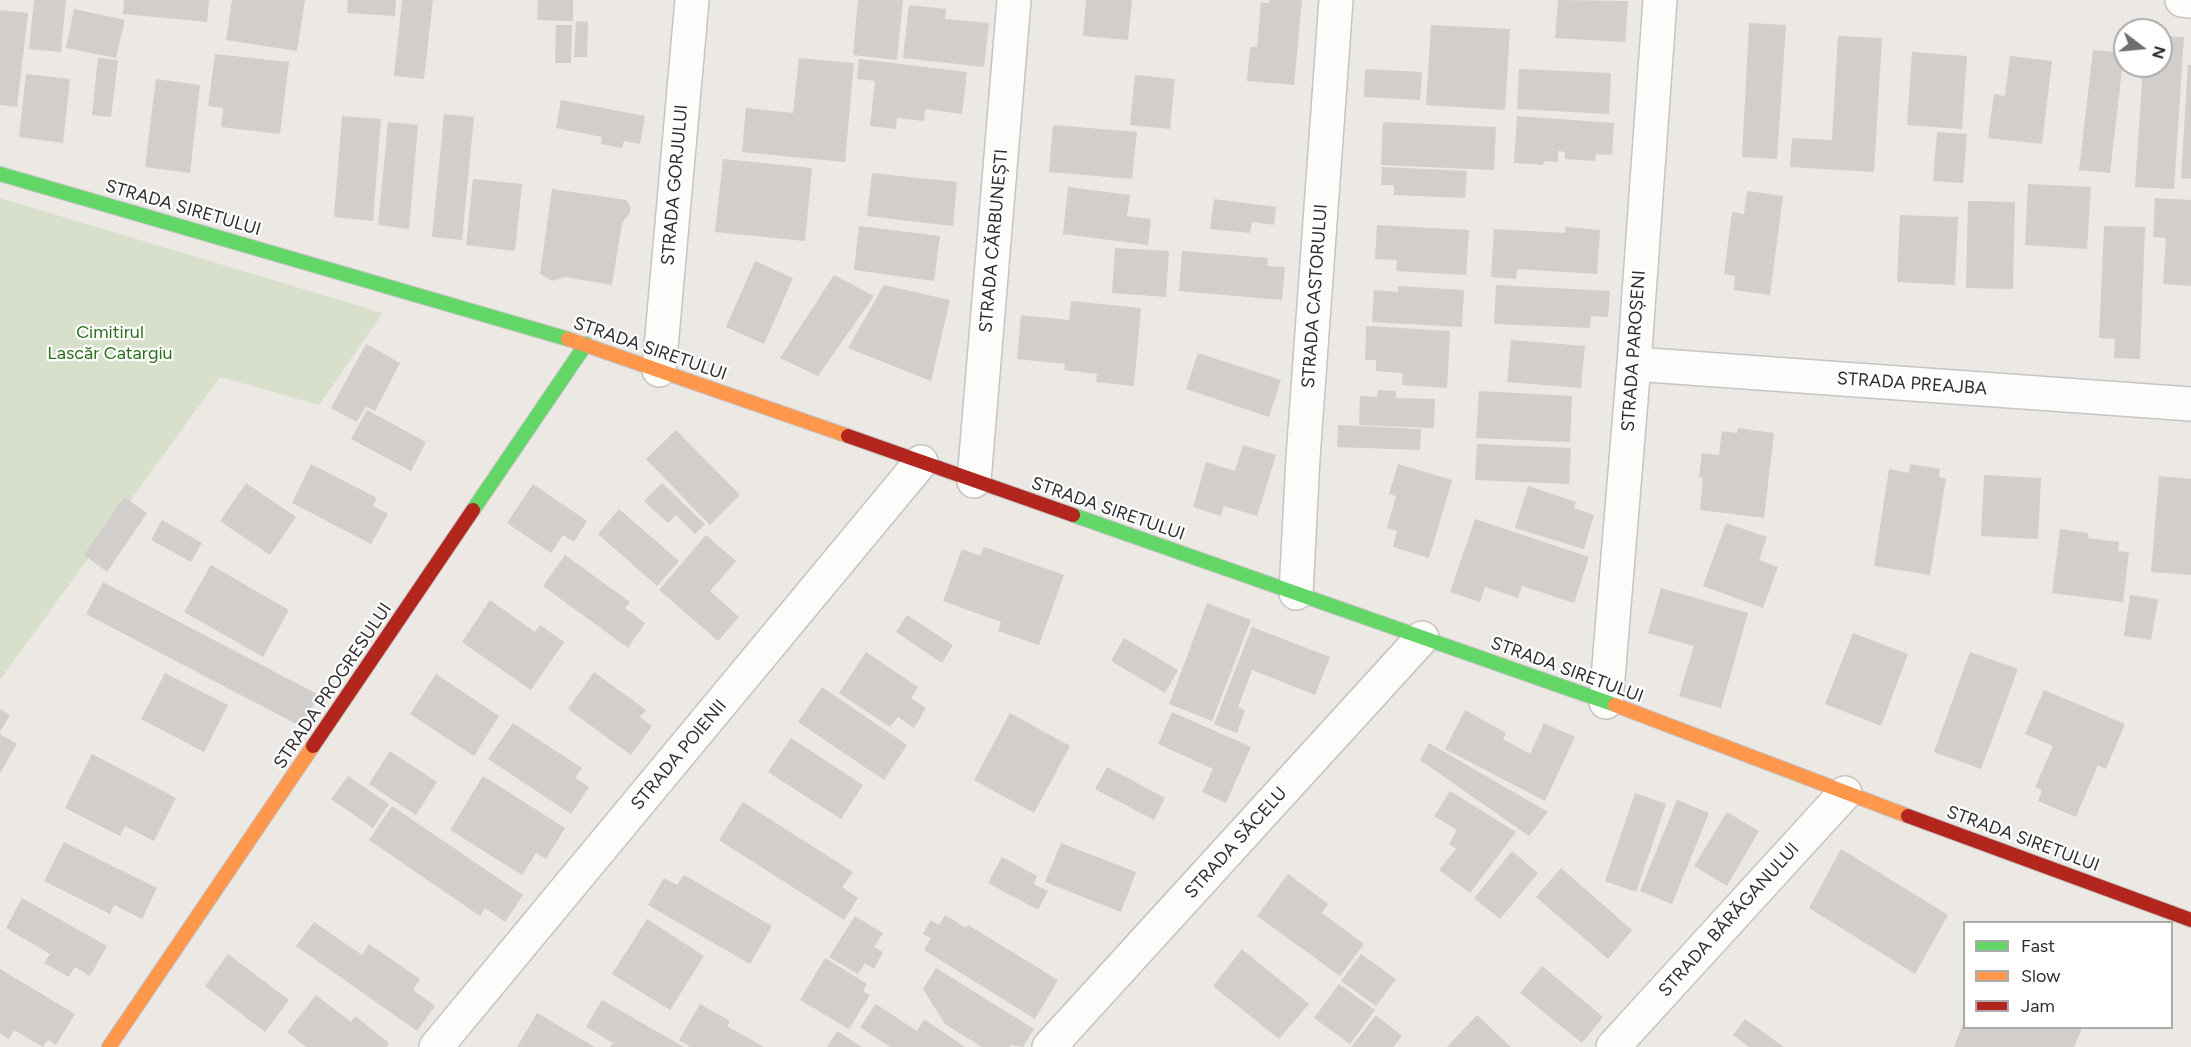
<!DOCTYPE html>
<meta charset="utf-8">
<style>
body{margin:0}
#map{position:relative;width:2191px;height:1047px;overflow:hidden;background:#ece8e4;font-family:Figtree,sans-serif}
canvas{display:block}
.legend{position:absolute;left:1963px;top:921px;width:210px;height:108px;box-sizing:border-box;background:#fff;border:2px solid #ababab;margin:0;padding:8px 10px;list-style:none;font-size:18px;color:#2e2e2e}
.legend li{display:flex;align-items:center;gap:12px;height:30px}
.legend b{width:30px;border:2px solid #ababab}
.north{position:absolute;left:2113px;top:18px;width:60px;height:60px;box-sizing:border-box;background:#fff;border:2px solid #ababab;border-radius:50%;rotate:106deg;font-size:16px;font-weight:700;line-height:24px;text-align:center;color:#2e2e2e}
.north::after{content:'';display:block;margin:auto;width:21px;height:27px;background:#706f6e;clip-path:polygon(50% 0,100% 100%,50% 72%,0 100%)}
</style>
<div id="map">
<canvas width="2191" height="1047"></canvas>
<ul class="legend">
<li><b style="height:8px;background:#63d668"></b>Fast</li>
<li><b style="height:8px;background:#ff974d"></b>Slow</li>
<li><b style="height:8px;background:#b3261e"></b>Jam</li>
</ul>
<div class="north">N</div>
</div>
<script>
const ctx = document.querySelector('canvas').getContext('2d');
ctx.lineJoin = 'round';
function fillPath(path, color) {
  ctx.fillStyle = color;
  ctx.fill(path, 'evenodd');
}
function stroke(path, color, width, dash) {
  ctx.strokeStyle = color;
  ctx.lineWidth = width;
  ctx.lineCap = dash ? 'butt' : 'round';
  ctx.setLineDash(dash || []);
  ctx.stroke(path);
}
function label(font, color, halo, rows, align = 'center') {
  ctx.font = font + ' Figtree,sans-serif';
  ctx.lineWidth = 4.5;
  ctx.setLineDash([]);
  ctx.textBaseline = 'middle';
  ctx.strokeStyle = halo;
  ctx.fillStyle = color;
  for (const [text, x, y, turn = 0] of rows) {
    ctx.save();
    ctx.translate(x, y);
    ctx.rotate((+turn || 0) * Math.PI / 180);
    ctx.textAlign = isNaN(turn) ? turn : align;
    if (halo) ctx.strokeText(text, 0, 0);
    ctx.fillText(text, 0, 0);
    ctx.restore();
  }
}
const cemetery = new Path2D(`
 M0,198L383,313L319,405L220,377L0,680Z`);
const building = new Path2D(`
 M34,0H66L61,52L29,49Z
 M124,0H209L207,22L123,14Z
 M232,0H305L297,51L226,40Z
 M348,0H396L395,16L347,13Z
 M402,0H433L424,79L394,76Z
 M538,0H573V21L537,20Z
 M858,0H903L897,60L853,55Z
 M1086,0H1132L1128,40L1083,36Z
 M1269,0H1302L1294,85L1247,81L1250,47H1257L1261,3H1269Z
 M1558,0L1628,1L1625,42L1555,38Z
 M909,5L946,9L945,19L989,23L984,67L903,58Z
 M74,9L125,20L116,58L66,48Z
 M0,10L28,13L17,107L0,105Z
 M576,21L588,22L587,57H574Z
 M1749,23L1786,25L1777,159L1742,157Z
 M556,25H572L571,63H555Z
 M1431,25L1510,29L1505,110L1426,105Z
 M1838,36L1882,38L1874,172L1790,167L1792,138L1832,140Z
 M2161,36L2184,37L2174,189L2135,187L2143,66H2161Z
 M2093,50L2124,53L2110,173L2079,170Z
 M1912,52L1967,56L1962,129L1907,125Z
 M215,54L289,62L280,134L221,127L223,108L208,106Z
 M2010,56L2052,61L2042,144L1988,138L1994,94L2005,96Z
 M98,58L118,60L111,117L92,115Z
 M799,58L854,63L845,162L742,152L746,108L793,113Z
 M859,59L967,72L962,114L925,109L924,121L897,118L896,129L870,126L875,81L857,79Z
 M2188,65H2191V179L2181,178Z
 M1365,69L1422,72L1420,100L1364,97Z
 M1519,69L1611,73L1609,114L1517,109Z
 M26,74L70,79L63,143L19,137Z
 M1135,75L1175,79L1170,129L1130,125Z
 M156,79L200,85L190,173L145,167Z
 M561,100L645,116L640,144L624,141L622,148L601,144L602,137L556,128Z
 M444,114L474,117L462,240L432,237Z
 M342,116L381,119L373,221L334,217Z
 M1517,116L1614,123L1612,155L1596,154L1595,161L1565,159V152L1558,151V162L1544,161L1543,165L1514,163Z
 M388,122L418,125L409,229L378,225Z
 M1383,122L1496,127L1494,170L1381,165Z
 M1053,125L1137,132L1132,179L1049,172Z
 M1937,132L1967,134L1963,183L1933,181Z
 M723,159L812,168L805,241L715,232Z
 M1382,167L1467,171L1465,198L1394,195V185H1381Z
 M872,173L957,182L953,226L867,216Z
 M473,179L522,184L515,251L466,245Z
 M2028,184L2091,187L2087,249L2025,245Z
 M1068,187L1130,195L1127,216L1151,219L1148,245L1063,234Z
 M552,189L626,200L630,206V213L622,223L612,285L565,277L552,281L540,274Z
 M1747,191L1783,196L1770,295L1734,290L1735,276L1724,274L1732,212L1744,214Z
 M2155,198L2191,200V286L2163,284L2166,238L2153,237Z
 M1214,199L1276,207L1274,225L1252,222L1250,233L1210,229Z
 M1968,201L2015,202L2013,289L1966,288Z
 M1900,215L1958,217L1955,285L1897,282Z
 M1377,225L1469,230L1466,275L1396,271L1397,260L1375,259Z
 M859,226L940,236L934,281L854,270Z
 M2104,226L2145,227L2140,359L2114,358L2115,339L2099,338Z
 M1565,227L1600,230L1597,274L1517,269L1516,279L1491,277L1494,229L1565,233Z
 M1115,248L1169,251L1166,297L1112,293Z
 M1182,251L1268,258L1267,266L1285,267L1282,300L1179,291Z
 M755,261L793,278L764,344L726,327Z
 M834,275L874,296L818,376L780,358Z
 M884,285L950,300L931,381L848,348Z
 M1496,285L1610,291L1608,317L1591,316L1590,328L1494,324Z
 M1398,286L1464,290L1462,327L1372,322L1374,290L1398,292Z
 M1071,301L1141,308L1134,386L1096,382L1097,374L1064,370L1065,364L1017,359L1021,315L1069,320Z
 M1366,326L1450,331L1447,388L1402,385L1403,373L1376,371V360H1365Z
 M1511,340L1585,346L1581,388L1507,382Z
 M366,344L400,363L375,411L366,406L357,422L331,408Z
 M1198,353L1281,380L1269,417L1186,389Z
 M1378,390L1396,391V398L1435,399L1434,428L1359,425L1360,396L1377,397Z
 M1479,391L1572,396L1570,442L1476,438Z
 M367,410L426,442L411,471L351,439Z
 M1338,425L1421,429L1420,450L1337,447Z
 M1738,428L1774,433L1764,518L1700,510L1703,478L1699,477L1702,453L1719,455L1722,431L1737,433Z
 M676,430L740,495L710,525L646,459Z
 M1477,444L1571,448L1569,484L1475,480Z
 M1243,445L1276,455L1257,516L1224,506L1221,516L1193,507L1206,462L1235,471Z
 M311,464L377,498L373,506L388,514L371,544L292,503Z
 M1398,464L1452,480L1429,558L1393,547L1397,531L1387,528L1396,496L1389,494Z
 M1910,464L1940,469L1939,477L1946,479L1930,575L1874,566L1889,469L1909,473Z
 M1984,475L2041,478L2038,539L1981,536Z
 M2159,476L2191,479V575L2151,572Z
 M246,483L296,517L270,555L220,521Z
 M662,483L705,524L695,534L676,515L668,523L644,501Z
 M533,484L587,521L574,542L563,535L551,553L507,523Z
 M1528,486L1576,502L1574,508L1594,515L1584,549L1515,528Z
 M124,497L147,513L107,572L84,555Z
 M619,509L679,561L657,586L598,534Z
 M1475,519L1589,557L1574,603L1522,586L1518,598L1485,587L1480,602L1450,592Z
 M162,520L202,543L191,562L151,540Z
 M1726,523L1767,537L1759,560L1778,567L1763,608L1703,586Z
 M2060,529L2088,533V538L2119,542L2118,551L2129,552L2123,602L2052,593Z
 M706,535L736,561L710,591L739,617L718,641L659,590Z
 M984,547L1064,575L1039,645L998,631L1001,622L943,601L962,549L980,556Z
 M565,555L630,602L625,608L645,623L628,648L543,586Z
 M211,565L289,610L263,657L184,612Z
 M103,582L319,695L302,727L86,614Z
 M1661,588L1748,613L1721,708L1679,696L1694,646L1648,633Z
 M2130,595L2158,599L2151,640L2124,636Z
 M490,600L535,632L540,625L564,642L531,690L462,642Z
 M1207,603L1251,620L1212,721L1169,704Z
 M907,615L953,645L942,663L896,632Z
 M1252,627L1330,657L1315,695L1252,670L1238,707L1245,710L1237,733L1214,724Z
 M1853,633L1908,654L1881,726L1825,704Z
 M1124,638L1178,670L1165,693L1111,661Z
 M866,652L918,687L911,698L926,708L914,728L898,717L890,727L839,693Z
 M1970,652L2018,669L1981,769L1934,752Z
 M594,672L646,710L640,717L652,726L631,755L568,709Z
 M165,673L228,705L204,752L141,719Z
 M436,674L499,716L474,756L410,714Z
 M822,687L907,745L884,780L798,722Z
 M2044,690L2125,724L2106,769L2098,765L2076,817L2038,801L2042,790L2035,787L2053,746L2025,734Z
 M0,709L10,715L0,732Z
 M1465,710L1506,733L1503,739L1530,754L1544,723L1575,737L1545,801L1445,749Z
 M1172,712L1251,747L1226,803L1202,792L1213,769L1158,744Z
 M1010,713L1070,746L1034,813L974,780Z
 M513,723L582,768L575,778L589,787L571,814L488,759Z
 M0,734L17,744L0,773Z
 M791,738L863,785L841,819L768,772Z
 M1429,743L1548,812L1529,836L1420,760Z
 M390,751L437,782L416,815L369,784Z
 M92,754L176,798L154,841L125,826L120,836L65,808Z
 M1107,767L1165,798L1154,820L1095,789Z
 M348,776L389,804L373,828L331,799Z
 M483,776L565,828L546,859L536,853L522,875L450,830Z
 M1450,791L1516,832L1470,893L1439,870L1456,849L1449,844L1457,830L1434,816Z
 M1635,793L1666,804L1636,892L1605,881Z
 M1677,800L1709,813L1672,904L1640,891Z
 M743,802L853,872L842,887L858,898L844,920L719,840Z
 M392,806L523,895L505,922L485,908L480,916L369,840Z
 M1727,812L1759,831L1727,886L1694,866Z
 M64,842L157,888L142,919L114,905L110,914L44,881Z
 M1061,843L1136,872L1121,912L1045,882Z
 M1841,849L1948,915L1915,974L1809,908Z
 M1512,851L1538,873L1500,919L1474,898Z
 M1002,857L1037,876L1034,884L1048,891L1038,910L988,883Z
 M1561,868L1632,930L1608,959L1536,897Z
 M1288,874L1328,904L1322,913L1364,944L1340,976L1257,916Z
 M684,875L772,926L750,964L648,905L664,878L677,885Z
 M22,898L107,946L90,976L75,967L69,977L44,963L50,954L6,928Z
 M945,915L966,928L968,925L1058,980L1035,1019L924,950L931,938L923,934L931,920L939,925Z
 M855,916L883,933L874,947L883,952L874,969L865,963L858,974L829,957Z
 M647,919L704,956L670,1010L612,974Z
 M314,922L362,955L369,944L420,979L413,990L435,1006L417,1031L296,946Z
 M1242,949L1309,1004L1279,1039L1213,986Z
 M228,954L289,1000L265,1032L205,986Z
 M1361,954L1396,979L1376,1006L1341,981Z
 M825,958L867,984L863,991L870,995L849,1029L800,1000Z
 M1542,966L1603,1017L1582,1043L1520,993Z
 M936,968L1034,1029L1023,1047L1011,1045L1010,1047H982L945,1024L923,989Z
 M0,969L75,1014L56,1045L48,1040L43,1047L14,1030L9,1039L0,1033Z
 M1339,984L1375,1010L1350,1044L1314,1018Z
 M316,995L351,1022L355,1016L389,1043L386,1047H306L287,1032Z
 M602,1000L684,1047H610L613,1043L586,1027Z
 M700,1004L730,1021L727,1026L764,1047H690L679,1040Z
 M876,1004L917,1031L924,1019L965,1047H890L860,1027Z
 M537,1013L595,1047H517Z
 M1376,1015L1402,1036L1393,1047H1351Z
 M1477,1015L1511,1047H1447Z
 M1745,1019L1784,1047H1749L1733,1035Z
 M1964,1021V1028H2082L2074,1047H1954Z
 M837,1031L862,1047H827Z`);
const street = new Path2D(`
 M2182,0L2191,1
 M1634,364L2191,404
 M659,370L692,0
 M974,481L1014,0
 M1296,593L1303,458L1336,0
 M1606,702L1634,364L1660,0
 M436,1047L921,462
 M1049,1047L1422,638
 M1613,1047L1845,793`);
const fast = new Path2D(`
 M0,174L568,339
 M473,510L586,344
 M1073,515L1615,705`);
const slow = new Path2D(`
 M568,339L848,436
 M1615,705L1908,816
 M109,1047L313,746`);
const jam = new Path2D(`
 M848,436L1073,515
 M313,746L473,510
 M1908,816L2191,920`);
const streetNames = [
 ["STRADA GORJULUI",675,185,-85],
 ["STRADA SIRETULUI",183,208,16],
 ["STRADA CĂRBUNEȘTI",994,241,-85],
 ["STRADA CASTORULUI",1315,296,-86],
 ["STRADA SIRETULUI",650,349,19],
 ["STRADA PAROȘENI",1634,351,-86],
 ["STRADA PREAJBA",1912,384,4],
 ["STRADA SIRETULUI",1108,509,19],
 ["STRADA SIRETULUI",1567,670,20],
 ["STRADA PROGRESULUI",333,686,-56],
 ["STRADA POIENII",679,755,-50],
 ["STRADA SIRETULUI",2023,839,20],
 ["STRADA SĂCELU",1236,843,-48],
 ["STRADA BĂRĂGANULUI",1729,920,-48]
];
const parkNames = [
 ["Cimitirul",110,333],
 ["Lascăr Catargiu",110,354]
];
fillPath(cemetery, '#d8e0cc');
fillPath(building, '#d1cecb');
stroke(street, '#c5c4c5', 36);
stroke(fast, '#c5c4c5', 16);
stroke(slow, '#c5c4c5', 16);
stroke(jam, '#c5c4c5', 16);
stroke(street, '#fcfcfb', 33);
stroke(fast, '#63d668', 14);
stroke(slow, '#ff974d', 14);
stroke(jam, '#b3261e', 14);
label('18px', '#2e2e2e', '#fff', streetNames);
label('18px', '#2c6e1b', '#fff', parkNames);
</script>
